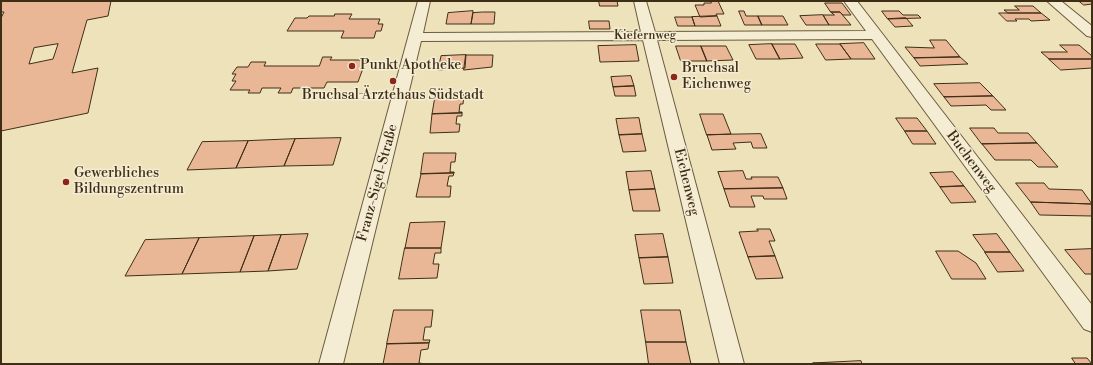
<!DOCTYPE html>
<meta charset="utf-8">
<style>
body{margin:0}
#map{position:relative;width:1093px;height:365px;overflow:hidden;background:#eee2bb;font-family:"Libre Bodoni",serif}
canvas{display:block}
.frame{position:absolute;inset:0;border:2px solid #3f2e16;pointer-events:none}
</style>
<div id="map">
<canvas width="1093" height="365"></canvas>
<div class="frame"></div>
</div>
<script>
const ctx = document.querySelector('canvas').getContext('2d');
ctx.lineJoin = 'round';
function fillPath(path, color) {
  ctx.fillStyle = color;
  ctx.fill(path, 'evenodd');
}
function stroke(path, color, width, dash) {
  ctx.strokeStyle = color;
  ctx.lineWidth = width;
  ctx.lineCap = dash ? 'butt' : 'round';
  ctx.setLineDash(dash || []);
  ctx.stroke(path);
}
function label(font, color, halo, rows, align = 'center') {
  ctx.font = font + ' "Libre Bodoni",serif';
  ctx.lineWidth = 3;
  ctx.setLineDash([]);
  ctx.textBaseline = 'middle';
  ctx.strokeStyle = halo;
  ctx.fillStyle = color;
  for (const [text, x, y, turn = 0] of rows) {
    ctx.save();
    ctx.translate(x, y);
    ctx.rotate((+turn || 0) * Math.PI / 180);
    ctx.textAlign = isNaN(turn) ? turn : align;
    if (halo) ctx.strokeText(text, 0, 0);
    ctx.fillText(text, 0, 0);
    ctx.restore();
  }
}
const building = new Path2D(`
 M1,1H111L108,16L87,20L72,73L98,68L88,113L1,131V18L4,12H1ZM58,44L53,59L29,64L34,48Z
 M599,1H617L618,6H600Z
 M711,1H718L724,14H716L717,16L700,17L695,5H704V3H711Z
 M1079,1H1092V4L1084,5Z
 M825,3H842L851,15H843L840,12H831Z
 M1015,6H1033L1041,13H1008L1004,10H1019Z
 M473,11L471,24H446L448,13Z
 M739,11H744L746,16H758L762,25H745Z
 M882,11H899L903,15H918L921,18L888,19Z
 M483,12H495L494,24H471L473,13Z
 M831,12H840L851,25H829L823,15H834Z
 M999,13H1041L1050,20L1031,21L1029,19H1015L1017,21H1007Z
 M335,14H352L349,19H380L378,24H383L381,31H376L374,38H341L344,31H287L295,18H307L309,16H334Z
 M823,15L829,25H806L800,16Z
 M717,16L721,26H695L692,17Z
 M758,16H783L788,25H762Z
 M675,17H692L695,26H678Z
 M906,18L913,26L895,27L888,19Z
 M589,21H609L610,29H590Z
 M930,40H946L960,57L914,58L905,47L934,48Z
 M864,43L875,59H851L840,44Z
 M772,44H795L803,58L780,59Z
 M772,44L780,59H756L749,45Z
 M816,44H840L851,59L826,60Z
 M636,45L639,61L600,62L598,46Z
 M1060,45H1079L1092,56V59H1049L1041,52H1067Z
 M676,46H701L707,61H681Z
 M701,46H726L733,60L707,61Z
 M466,55L465,68L438,70L441,56Z
 M466,55H493L492,67L464,70Z
 M323,57H332L330,60H366L358,82H327L324,88H293L291,93H278L281,88H262L260,93H248L250,90H230L236,81H232L236,74H232L237,67H248L251,62H266L264,66H319Z
 M960,57L968,64L920,66L914,58Z
 M1049,59H1092V68L1061,70Z
 M631,76L634,86L613,87L611,77Z
 M980,83L993,96L944,97L934,84Z
 M634,86L636,96H615L613,87Z
 M464,95L463,104H460L459,112H462V113L432,114L435,96Z
 M993,96L1006,110H991L986,105L951,106L944,97Z
 M462,113V116H457L456,124H460L459,132L430,133L432,114Z
 M700,114H723L731,134L707,135Z
 M639,118L642,134L619,135L616,119Z
 M896,118H917L927,131H905Z
 M970,128H994L998,133H1028L1037,143L982,144Z
 M905,131H927L936,144H913Z
 M642,134L646,151L623,152L619,135Z
 M761,134L767,148H753L751,142L733,143L736,149L712,150L707,135Z
 M341,138L333,165L284,166L295,139Z
 M295,139L284,166L236,168L248,141Z
 M248,141L236,168L187,170L202,142Z
 M1037,143L1058,167H1038L1031,160H995L982,144Z
 M424,153H456L455,162H451L450,172H454V173L421,174Z
 M651,171L655,189L629,190L626,172Z
 M743,171L746,179H752L751,177H778L783,188L724,189L718,172Z
 M953,172L964,186L940,187L930,173Z
 M454,173L453,176H449L447,186H451L450,197H416L421,174Z
 M1016,183H1044L1049,189L1082,190L1092,204L1031,202Z
 M964,186L976,202L951,203L940,187Z
 M783,188L787,199H764L763,196H751L755,207H730L724,189Z
 M655,189L660,211H633L629,190Z
 M1031,202L1092,204V216L1040,215Z
 M445,222L441,248H405L410,223Z
 M757,229H770L775,241H769L775,256L748,257L739,232L758,231Z
 M308,234L297,269L268,271L281,235Z
 M663,234L668,257L639,258L635,235Z
 M997,234L1010,252H985L973,235Z
 M281,235L268,271L240,272L254,236Z
 M254,236L240,272L182,274L199,238Z
 M199,238L182,274L125,276L145,240Z
 M405,248H441V253H435L433,264H439L437,278L399,279Z
 M1092,249V274H1085L1065,250Z
 M936,251H958L976,263L986,279H952Z
 M985,252H1010L1024,271L998,272Z
 M775,256L783,278L756,279L748,257Z
 M668,257L673,283L644,284L639,258Z
 M394,310H433L431,327H425L423,340H430L429,343L387,344Z
 M641,310H680L686,342H646Z
 M646,342H686L691,364H649Z
 M429,343L428,349L421,350L419,363L426,364H383L387,344Z
 M1072,358H1087L1092,364H1076Z
 M861,361L862,364L813,363Z`);
const service = new Path2D(`
 M336,94H400L404,96L400,98H336L335,96Z`);
const minor = new Path2D(`
 M418,1H430L423,33L641,32L634,1H646L655,32L866,31L844,1H857L1092,305V332L1084,329L872,39L657,40L744,364H720L643,40L421,41L343,364H319Z
 M1047,1H1061L1092,26V37L1087,36Z`);
const markers = [
 [352,66,4,"#8f2418"],
 [674,77,4,"#8f2418"],
 [393,81,4,"#8f2418"],
 [66,182,4,"#8f2418"]
];
const farStreetnames = [
 ["Kiefernweg",645,36]
];
const poiNames = [
 ["Punkt Apotheke",360,66],
 ["Bruchsal",682,69],
 ["Eichenweg",682,85],
 ["Bruchsal Ärztehaus Südstadt",393,96,"center"],
 ["Gewerbliches",74,174],
 ["Bildungszentrum",74,190]
];
const streetNames = [
 ["Buchenweg",971,162,53],
 ["Eichenweg",686,182,76],
 ["Franz-Sigel-Straße",378,183,-75]
];
fillPath(building, '#e9b795');
stroke(building, '#3f2e16', 1);
stroke(service, '#6b5b3f', 1);
stroke(minor, '#6b5b3f', 2);
fillPath(service, '#f4ecd3');
fillPath(minor, '#f4ecd3');
for (const [x, y, r, color] of markers) {
  const dot = new Path2D();
  dot.arc(x, y, r, 0, 2 * Math.PI);
  ctx.fillStyle = color;
  ctx.fill(dot);
  stroke(dot, '#f4ecd3', 1.5);
}
label('12px', '#3f2e16', '#f4ecd3', farStreetnames);
label('14px', '#3f2e16', '#f4ecd3', poiNames, 'left');
label('14px', '#3f2e16', '#f4ecd3', streetNames);
</script>
